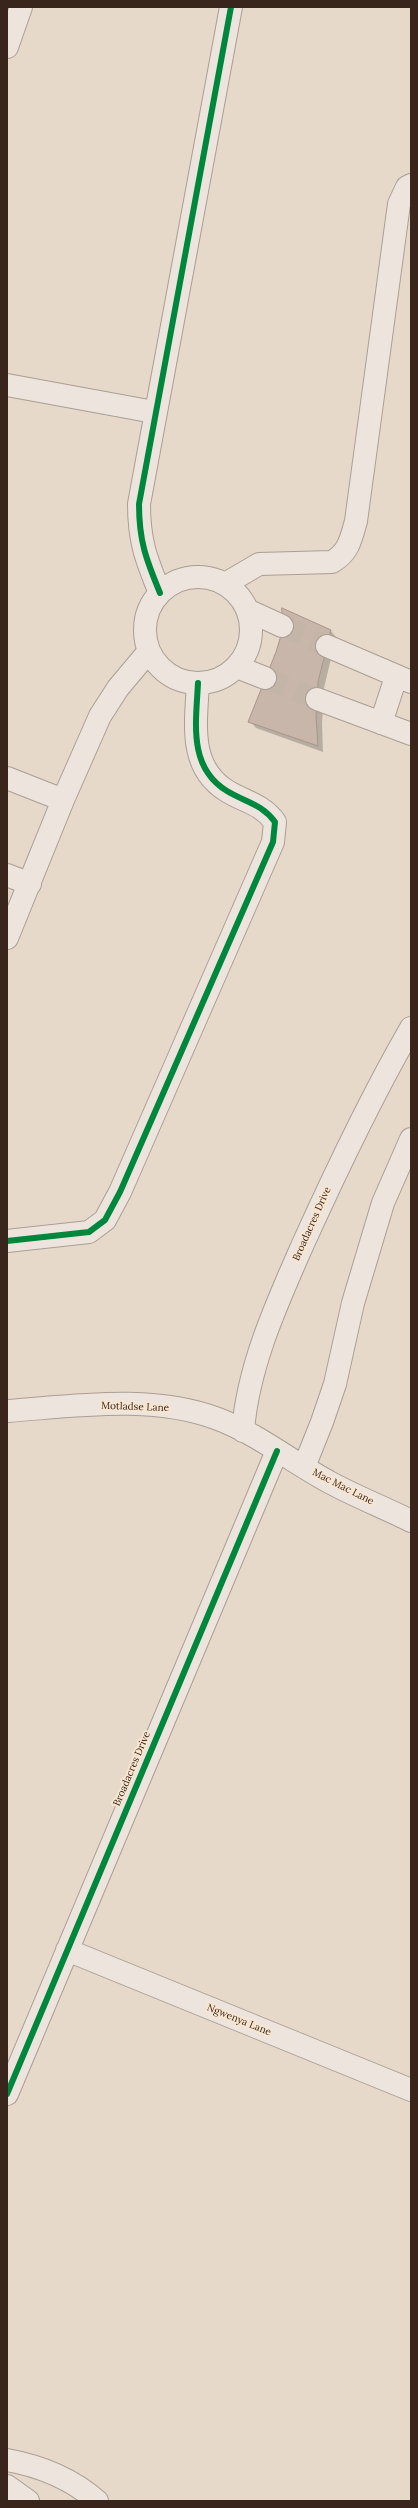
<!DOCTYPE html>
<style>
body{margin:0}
#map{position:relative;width:418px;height:2508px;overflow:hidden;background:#e6d9ca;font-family:Lora,serif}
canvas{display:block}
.frame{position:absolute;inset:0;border:8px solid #39251c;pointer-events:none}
</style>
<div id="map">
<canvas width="418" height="2508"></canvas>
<div class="frame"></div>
</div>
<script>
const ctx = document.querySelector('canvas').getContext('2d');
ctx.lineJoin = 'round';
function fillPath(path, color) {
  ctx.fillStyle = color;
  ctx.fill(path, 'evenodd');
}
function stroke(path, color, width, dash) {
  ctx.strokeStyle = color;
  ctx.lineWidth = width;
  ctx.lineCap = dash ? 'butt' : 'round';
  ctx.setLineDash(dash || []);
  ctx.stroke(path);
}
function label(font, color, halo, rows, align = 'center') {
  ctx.font = font + ' Lora,serif';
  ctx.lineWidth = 4;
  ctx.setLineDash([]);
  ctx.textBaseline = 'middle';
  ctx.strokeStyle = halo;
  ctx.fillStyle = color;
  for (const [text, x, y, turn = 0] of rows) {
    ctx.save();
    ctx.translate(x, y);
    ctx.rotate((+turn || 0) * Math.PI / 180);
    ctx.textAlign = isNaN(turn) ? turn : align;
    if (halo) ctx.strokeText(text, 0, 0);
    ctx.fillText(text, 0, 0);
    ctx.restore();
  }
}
const shadow = new Path2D(`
 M330,630L336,637L324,688L322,724L323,752L256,728L250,721Z`);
const building = new Path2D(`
 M282,608L331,630L318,682L316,717L318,746L248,722L276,652L283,629Z`);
const minorTunnel = new Path2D(`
 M282,626L327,646
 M265,678L317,699`);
const minor = new Path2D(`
 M7,47L21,7
 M7,385L154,412
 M145 630a53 53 0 1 1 106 0a53 53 0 1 1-106 0Z
 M225,584L259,564L332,562C349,552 351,539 356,521L399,204L407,187L411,185
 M160,593C146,559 139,541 139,504L231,7
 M247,610L282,626
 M327,646L411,682
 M237,667L265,678
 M317,699L411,734
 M381,723L396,677
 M7,778L63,800
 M7,875L30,884
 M7,938L63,800L100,716L118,688L149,651
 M7,1241L89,1232L105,1220L120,1192L273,842L275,822C262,804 245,802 227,791C188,767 196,723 198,683
 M7,1411C76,1406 152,1394 218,1419C258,1434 293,1463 331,1483C357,1497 385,1508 411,1521
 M243,1431C248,1366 277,1303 303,1244C336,1171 371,1097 411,1028
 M304,1467L322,1422L335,1384L353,1303L383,1203L411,1139
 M67,1950L411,2090
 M7,2094L277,1451
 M7,2460C40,2466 72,2479 97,2501
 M7,2486L28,2501`);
const cycleway = new Path2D(`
 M160,593C146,559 139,541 139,504L231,7
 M7,1241L89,1232L105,1220L120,1192L273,842L275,822C262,804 245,802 227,791C188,767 196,723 198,683
 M7,2094L277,1451`);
const streetNames = [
 ["Broadacres Drive",312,1224,-66],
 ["Motladse Lane",135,1407,2],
 ["Mac Mac Lane",343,1487,27],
 ["Broadacres Drive",132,1769,-67],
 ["Ngwenya Lane",239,2020,22]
];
fillPath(shadow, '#0003');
fillPath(building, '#c9b6ab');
stroke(building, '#a6948a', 1);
stroke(minorTunnel, '#c3b5a7', 22, [22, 11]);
stroke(minor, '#aa9e94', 24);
stroke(minor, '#ede5dd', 22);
stroke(cycleway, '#00873e', 6);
label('10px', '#39251c', '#f7e5cf', streetNames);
</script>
